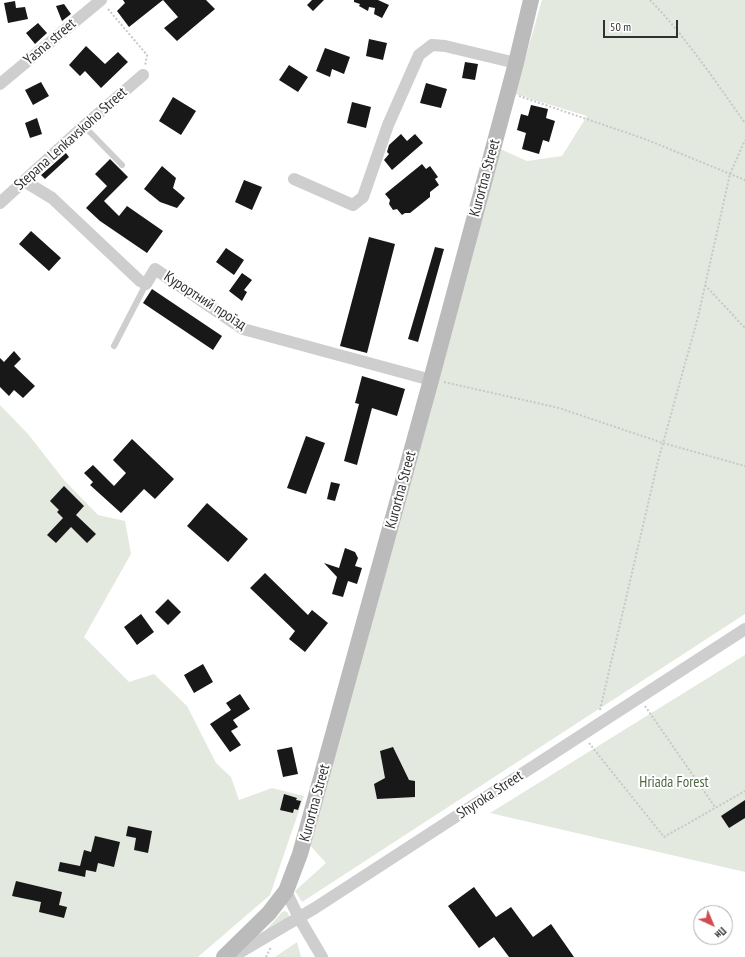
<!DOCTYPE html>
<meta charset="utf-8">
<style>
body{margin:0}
#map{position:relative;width:745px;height:957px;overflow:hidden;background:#fff;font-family:"PT Sans Narrow",sans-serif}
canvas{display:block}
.north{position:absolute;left:693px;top:905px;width:40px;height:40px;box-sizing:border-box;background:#fff;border:1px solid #adadad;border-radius:50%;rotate:136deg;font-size:11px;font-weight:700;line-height:16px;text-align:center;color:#313131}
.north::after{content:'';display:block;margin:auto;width:14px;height:18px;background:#d14a4d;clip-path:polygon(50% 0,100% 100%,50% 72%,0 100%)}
.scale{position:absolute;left:603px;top:20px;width:75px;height:18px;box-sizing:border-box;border:2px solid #313131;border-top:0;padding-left:5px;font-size:12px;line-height:14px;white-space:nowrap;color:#313131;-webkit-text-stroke:3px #fff;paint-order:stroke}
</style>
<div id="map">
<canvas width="745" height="957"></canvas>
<div class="north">Пн</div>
<div class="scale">50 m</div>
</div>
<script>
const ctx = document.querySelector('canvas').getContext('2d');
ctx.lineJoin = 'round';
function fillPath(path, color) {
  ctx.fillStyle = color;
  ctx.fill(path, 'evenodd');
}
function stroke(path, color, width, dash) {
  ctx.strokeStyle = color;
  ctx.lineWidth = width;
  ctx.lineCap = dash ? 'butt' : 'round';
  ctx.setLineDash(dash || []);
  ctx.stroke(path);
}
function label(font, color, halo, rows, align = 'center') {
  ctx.font = font + ' "PT Sans Narrow",sans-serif';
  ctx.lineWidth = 4;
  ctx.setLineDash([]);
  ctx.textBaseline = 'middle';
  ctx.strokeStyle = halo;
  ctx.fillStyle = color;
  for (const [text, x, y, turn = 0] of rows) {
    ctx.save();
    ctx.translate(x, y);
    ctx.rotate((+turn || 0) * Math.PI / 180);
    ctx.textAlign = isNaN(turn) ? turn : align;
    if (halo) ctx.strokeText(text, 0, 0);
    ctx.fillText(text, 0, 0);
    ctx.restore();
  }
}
const green = new Path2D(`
 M542,0H745V614L302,902L295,891L326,863L308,843L498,148L527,161L562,156L587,116L515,94Z
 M0,405L28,434L64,480L98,515L125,521L131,554L84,637L129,682L154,674L187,706L216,763L231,777L239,800L272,788L304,796L270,895L198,957H0Z
 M745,655V872L490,813Z
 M285,911L288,913L289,917L258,939L282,912Z
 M297,942L301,957H275Z`);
const building = new Path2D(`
 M123,0H163L129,27L117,11L125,3Z
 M163,0H206L215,9L177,41L164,28L178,17Z
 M312,0H324L313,11L307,5Z
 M354,0H378L389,5L382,18L374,14L375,8L369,7L368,11L359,6L360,4L354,2Z
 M15,1L16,8L25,7L28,19L8,23L4,3Z
 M64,4L71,14L62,21L56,6Z
 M38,23L47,33L35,44L26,33Z
 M369,39L387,43L383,60L366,56Z
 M86,46L105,64L118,52L128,62L101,88L85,71L80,76L69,65Z
 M325,48L350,57L344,74L332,69L330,77L316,71Z
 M465,62L478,64L475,80L462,78Z
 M289,65L308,77L298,92L279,80Z
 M41,82L49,96L33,105L25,90Z
 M426,83L447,89L441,108L420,103Z
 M173,97L196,111L181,135L159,121Z
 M352,102L371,107L366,128L347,123Z
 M531,105L548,109L546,118L555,121L549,142L543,140L539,154L522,149L526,133L517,130L521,114L528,116Z
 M37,118L42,134L30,138L25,123Z
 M401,134L407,141L415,134L423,143L392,170L384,160L389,154L387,152L389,145Z
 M66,153L69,157L45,179L41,175Z
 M110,159L128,177L104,201L119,216L127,206L163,231L147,253L100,221L86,208L107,186L95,174Z
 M422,164L426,169L430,166L438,177L435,179L439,185L430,192V197L410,213H405L402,215L397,209L393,210L389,204L390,200L385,194Z
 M162,166L176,178L173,188L185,198L177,208L160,202L144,189Z
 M244,180L262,187L252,210L235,202Z
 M31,231L61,258L49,271L19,244Z
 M369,237L395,244L367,353L340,346Z
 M435,247L444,249L418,342L408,339Z
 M226,248L244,260L234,275L216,262Z
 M242,273L252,280L244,290L247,292L242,301L229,291Z
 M152,289L222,336L213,350L143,303Z
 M14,351L21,359L14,366L35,386L23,398L14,390L9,396L0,387V358L4,362Z
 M362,376L405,389L397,416L372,408L357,465L344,461L359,404L355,403Z
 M306,436L325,443L306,494L287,488Z
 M132,439L174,479L155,499L144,489L121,513L90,485L93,482L84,473L93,465L114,486L126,473L113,460Z
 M331,482L340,484L335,501L327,499Z
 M64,486L84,506L76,515L96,534L87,543L71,527L56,543L47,535L63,518L57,512L59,510L50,501Z
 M207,503L248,539L228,562L187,526Z
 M345,548L355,552L358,558L355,566L362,568L357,584L348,581L343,597L332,594L337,577L324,563L339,568Z
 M265,573L308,615L312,610L328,623L305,652L289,639L295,631L250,588Z
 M168,599L181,612L168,625L155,612Z
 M141,614L154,632L137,645L124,627Z
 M203,664L213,682L194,693L184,675Z
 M240,694L250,709L233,720L238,727L231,731L241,745L230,752L210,724L231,710L226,703Z
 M292,747L298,774L283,777L277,750Z
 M393,747L409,780L415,781V797L377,799L374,784L385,778L380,751Z
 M284,794L297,798L296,800L301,801L298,810L294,809L293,813L280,810Z
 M745,800V818L729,828L721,816Z
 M128,826L152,831L148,853L134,850L136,838L126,836Z
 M95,836L120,842L114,867L98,863L96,872L86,870L85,877L58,871L60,862L80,866L84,850L91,852Z
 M16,881L62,892L59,905L67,907L64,918L39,912L41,902L12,896Z
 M474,887L496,917L511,907L533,937L551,924L574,957H509L494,937L479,948L448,906Z`);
const path = new Path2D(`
 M650,0C686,37 715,81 745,123
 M108,9L147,55L145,66
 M519,96L645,139L745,180
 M705,285L745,328
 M444,382L559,408L663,443L745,466
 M645,706L715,807
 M600,710L658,461L698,317L730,174L745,140
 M589,743L664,837L745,791
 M266,957L271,947`);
const service = new Path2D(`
 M84,126L122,165
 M114,346L146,284`);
const minor = new Path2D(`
 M0,84L101,0
 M294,179L353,205L363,197L388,125L419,55L432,45L445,46L516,63
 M24,181L52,198L140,281L146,284L155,269L243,329L431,380
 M0,203L84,126L143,75
 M286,891L299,918L322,957
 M232,957L315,908L745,629`);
const secondary = new Path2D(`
 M224,957L269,913L286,891L300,854L431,380L516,63L531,0`);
const streetNames = [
 ["Yasna street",50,42,-40],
 ["Stepana Lenkavskoho Street",71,139,-42],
 ["Kurortna Street",485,178,-75],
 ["Курортний проїзд",205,301,33],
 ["Kurortna Street",401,490,-75],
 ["Shyroka Street",490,795,-33],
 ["Kurortna Street",315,803,-75]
];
const parkNames = [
 ["Hriada Forest",674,783]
];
fillPath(green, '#e3e9de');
fillPath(building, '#181818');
stroke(path, '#c8c8c8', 2, [2, 2]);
stroke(service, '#cecece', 6);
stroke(minor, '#cecece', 12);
stroke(secondary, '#bbb', 16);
label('15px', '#313131', '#fff', streetNames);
label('15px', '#526843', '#fff', parkNames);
</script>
